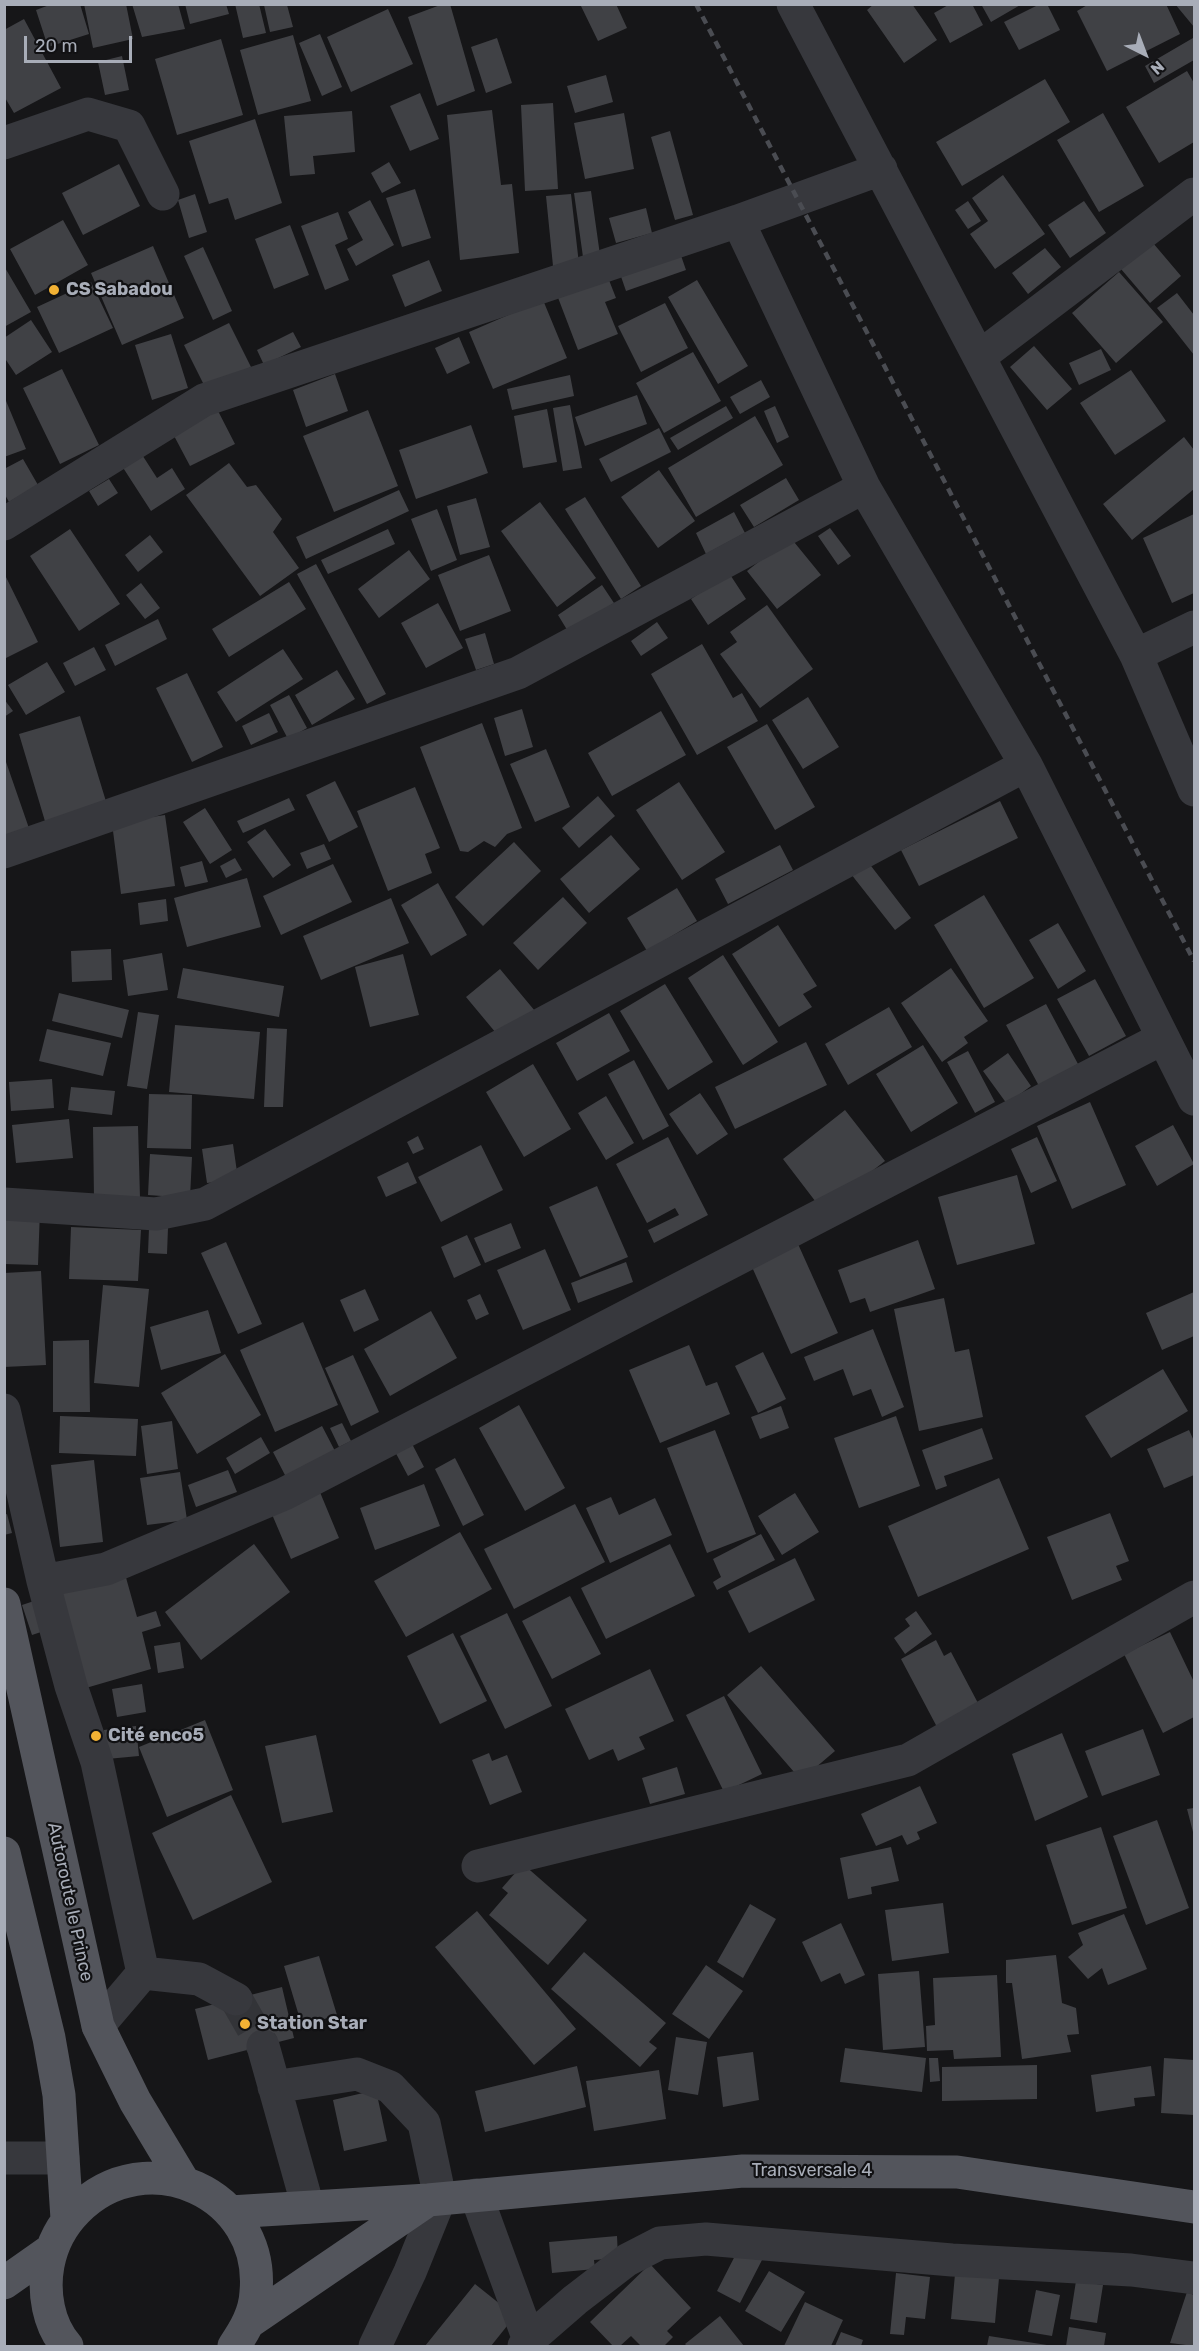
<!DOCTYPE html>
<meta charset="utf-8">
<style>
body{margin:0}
#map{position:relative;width:1199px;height:2351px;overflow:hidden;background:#161618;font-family:Rubik,sans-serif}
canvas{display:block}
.frame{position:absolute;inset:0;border:6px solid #a8adb8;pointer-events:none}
.north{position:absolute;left:1115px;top:24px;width:60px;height:60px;-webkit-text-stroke:4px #111113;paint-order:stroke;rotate:138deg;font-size:16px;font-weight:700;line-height:24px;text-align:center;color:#a8adb8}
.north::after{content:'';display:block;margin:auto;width:21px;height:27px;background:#a8adb8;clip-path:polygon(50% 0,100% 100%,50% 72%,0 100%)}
.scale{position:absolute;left:24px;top:36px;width:108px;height:27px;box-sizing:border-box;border:3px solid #a8adb8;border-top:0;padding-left:8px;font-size:18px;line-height:21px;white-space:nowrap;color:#a8adb8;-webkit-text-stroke:4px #111113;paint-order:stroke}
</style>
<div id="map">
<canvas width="1199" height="2351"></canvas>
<div class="frame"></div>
<div class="north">N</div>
<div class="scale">20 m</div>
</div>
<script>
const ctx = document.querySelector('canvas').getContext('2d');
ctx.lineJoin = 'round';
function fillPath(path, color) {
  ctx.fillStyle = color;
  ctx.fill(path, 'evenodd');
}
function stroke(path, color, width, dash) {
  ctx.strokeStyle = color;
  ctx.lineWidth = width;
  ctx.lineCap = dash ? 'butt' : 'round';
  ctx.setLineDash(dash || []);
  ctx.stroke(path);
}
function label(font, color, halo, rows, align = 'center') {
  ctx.font = font + ' Rubik,sans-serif';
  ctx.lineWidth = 4.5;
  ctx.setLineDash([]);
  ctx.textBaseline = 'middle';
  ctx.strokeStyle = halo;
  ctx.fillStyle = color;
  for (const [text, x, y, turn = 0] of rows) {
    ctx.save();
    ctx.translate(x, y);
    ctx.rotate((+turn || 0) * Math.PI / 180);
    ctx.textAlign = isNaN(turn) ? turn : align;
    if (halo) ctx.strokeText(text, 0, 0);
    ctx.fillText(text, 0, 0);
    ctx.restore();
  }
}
const building = new Path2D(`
 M52,4H80L89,34L48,47L36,10Z
 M84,4H126L133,39L93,48Z
 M132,4H178L185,29L142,37Z
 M185,4H226L229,14L190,24Z
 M235,4H259L266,33L243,38Z
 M443,4H450L475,91L437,106L408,17Z
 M580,4H616L627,28L598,41Z
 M874,4H912L937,40L904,63L867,10Z
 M950,4H972L983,25L950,43L934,13Z
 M981,4H1022L991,22Z
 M1040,4H1047L1060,30L1019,50L1004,22Z
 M1089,4H1166L1180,34L1107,71L1077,11Z
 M1175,4H1194V27Z
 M264,5H287L293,27L270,32Z
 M388,9L413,64L351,92L327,37Z
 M24,19L61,88L14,113L4,96V30Z
 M320,34L342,87L322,96L299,43Z
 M293,35L311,101L258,115L240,50Z
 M497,38L512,83L486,93L471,47Z
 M1193,38L1194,60L1154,83L1145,66Z
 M221,39L243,115L177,135L155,59Z
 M122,56L129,90L105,95L98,62Z
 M1187,71L1194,83V142L1159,163L1126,107Z
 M606,75L613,102L575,113L567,86Z
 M1045,79L1070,122L962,186L936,142Z
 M420,93L439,139L410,151L390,106Z
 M553,103L558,189L525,191L521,105Z
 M492,110L501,185L512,184L519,253L460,260L447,115Z
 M352,111L355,152L313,156L315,174L290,176L284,116Z
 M624,113L634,169L585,179L574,123Z
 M1103,113L1144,186L1099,212L1057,140Z
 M255,119L282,203L235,220L228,198L209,204L189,141Z
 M670,131L693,215L675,220L651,137Z
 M389,162L401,183L382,193L371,173Z
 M119,164L140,206L83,235L62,193Z
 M1003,175L1045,234L995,269L970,234L988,221L972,198Z
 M415,189L431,238L402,247L386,198Z
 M591,191L600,255L583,257L574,193Z
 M195,194L207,232L189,238L178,200Z
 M571,194L579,264L553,266L546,196Z
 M370,200L394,245L356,266L347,249L363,240L348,212Z
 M968,201L981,221L968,229L955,210Z
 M1084,201L1106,233L1070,258L1048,225Z
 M646,208L652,233L616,243L609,218Z
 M338,212L348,239L335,245L349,280L325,290L301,226Z
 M63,220L88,265L35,295L10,249Z
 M290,225L309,275L274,289L255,239Z
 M1153,243L1181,276L1150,303L1121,269Z
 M677,244L686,270L626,291L617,265Z
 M153,246L184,318L122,345L91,273Z
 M203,247L232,311L213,320L184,256Z
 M1045,248L1061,267L1028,294L1012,273Z
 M429,260L442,291L405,307L392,275Z
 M4,266L31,312L4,327Z
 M1119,272L1163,322L1116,363L1072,313Z
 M607,275L616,298L605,302L618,334L578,350L557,295Z
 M697,280L748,366L718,384L668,297Z
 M91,282L113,328L59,353L37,307Z
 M1177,293L1194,315V355L1157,308Z
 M543,300L567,358L493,389L469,332Z
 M665,303L688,348L641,372L618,326Z
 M31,320L52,352L16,375L4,357V338Z
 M229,323L251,367L206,389L184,345Z
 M293,332L301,347L264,365L257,350Z
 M171,334L188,388L152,400L135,345Z
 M459,337L470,363L447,374L435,348Z
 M1034,346L1072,389L1047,410L1010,367Z
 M1101,349L1111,370L1079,385L1069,363Z
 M693,352L721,401L664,433L636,383Z
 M62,369L99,445L60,464L23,388Z
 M1131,370L1166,421L1115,455L1080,403Z
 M335,374L348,411L306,427L293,390Z
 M570,375L574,396L512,410L507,389Z
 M761,380L770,397L740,414L730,397Z
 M637,395L647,424L585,446L575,417Z
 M4,396L26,449L4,457Z
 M570,405L582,468L563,471L553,408Z
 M726,406L733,418L678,450L670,438Z
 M775,406L789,437L777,443L764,411Z
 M217,409L235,444L190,466L172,432Z
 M547,409L557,462L523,468L514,416Z
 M368,410L398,486L334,512L303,436Z
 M755,416L783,465L696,517L668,468Z
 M471,425L488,473L416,499L399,450Z
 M659,428L671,452L611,482L599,459Z
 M1184,437L1194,450V489L1132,540L1103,504Z
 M139,450L157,478L172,468L185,489L151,511L120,463Z
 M23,459L38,485L9,502L4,493V469Z
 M229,463L247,487L256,485L282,519L273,532L299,568L260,596L186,495Z
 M659,470L695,521L658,548L621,497Z
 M786,478L799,500L754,527L740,505Z
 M109,479L118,493L98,506L89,491Z
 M399,490L409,511L306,559L296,537Z
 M585,497L641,586L621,599L565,509Z
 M476,498L490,547L460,555L447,506Z
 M540,502L596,578L557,607L501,531Z
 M437,509L457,560L431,571L411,519Z
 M734,512L745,533L706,554L696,533Z
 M1194,514V593L1172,603L1143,538Z
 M830,528L851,556L838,565L818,536Z
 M70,529L120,604L79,631L30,556Z
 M388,529L395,544L328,574L321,560Z
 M150,535L163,552L138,572L125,555Z
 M790,537L821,575L777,609L747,571Z
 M409,550L430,579L379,618L358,589Z
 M489,555L511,611L460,631L438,575Z
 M316,564L386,694L367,704L297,574Z
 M4,573L38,642L4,659Z
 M729,573L746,599L708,625L691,599Z
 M289,582L306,609L229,657L212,629Z
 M141,583L160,608L145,619L126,595Z
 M602,585L614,603L569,633L558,615Z
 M438,603L463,648L426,668L401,623Z
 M767,605L813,669L760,708L720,654L737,642L730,632Z
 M158,619L167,639L115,666L105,645Z
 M657,622L668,638L641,656L631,641Z
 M485,633L494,664L476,670L465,639Z
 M702,644L733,698L742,693L758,721L697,755L651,674Z
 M94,647L106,670L75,686L63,663Z
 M283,649L303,679L236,722L217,692Z
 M47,662L65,692L26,715L8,685Z
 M337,670L355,699L312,725L295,695Z
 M187,673L223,747L192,762L156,688Z
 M289,695L307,728L288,739L270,705Z
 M808,697L839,747L803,769L772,720Z
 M4,699L13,711L4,717Z
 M522,709L533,747L505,756L494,718Z
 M661,711L686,755L612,796L588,753Z
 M269,713L278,732L251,745L242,726Z
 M80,716L108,808L47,828L19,734Z
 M482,723L522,828L507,834L495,847L484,841L468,852L460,851L420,747Z
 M767,724L815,807L775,830L727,747Z
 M546,749L570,807L535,822L510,764Z
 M5,759L31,834L5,844Z
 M335,781L358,827L329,842L306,795Z
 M679,782L725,852L682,880L636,810Z
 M415,787L440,848L425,854L432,873L388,891L357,811Z
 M598,796L615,816L579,848L562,828Z
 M289,798L295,810L243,833L237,821Z
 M1000,801L1018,838L919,886L901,850Z
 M205,808L232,850L210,864L183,822Z
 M165,815L175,886L121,894L112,823Z
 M265,829L291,865L273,878L247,842Z
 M611,835L640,869L589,913L560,879Z
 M514,842L541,871L483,926L455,897Z
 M324,844L331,859L307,869L300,853Z
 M780,845L793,870L728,904L715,879Z
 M235,858L242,870L226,878L220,866Z
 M202,861L208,882L185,887L180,867Z
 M868,862L911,918L895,930L851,874Z
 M333,864L352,902L281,935L263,896Z
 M247,878L261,927L187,947L174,898Z
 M438,883L467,935L431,956L401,905Z
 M677,888L697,921L647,951L627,918Z
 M984,895L1034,978L984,1008L934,925Z
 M563,897L587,923L538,970L513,943Z
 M391,898L409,943L321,980L303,936Z
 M166,899L168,921L140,925L138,903Z
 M1058,923L1086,971L1058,989L1029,940Z
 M778,925L817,986L803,994L812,1007L779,1027L732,954Z
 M111,949L112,980L72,982L71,951Z
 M162,953L168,990L128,996L123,960Z
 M403,954L419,1015L370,1027L355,967Z
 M723,955L778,1042L743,1065L688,978Z
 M183,968L284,986L279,1017L177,998Z
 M951,968L988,1021L964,1037L968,1043L942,1062L901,1003Z
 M500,969L535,1011L501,1039L466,997Z
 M1095,979L1126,1036L1089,1056L1057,999Z
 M665,984L713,1062L668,1090L620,1011Z
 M59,993L129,1010L122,1038L52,1021Z
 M1046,1004L1078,1064L1039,1086L1006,1025Z
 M889,1007L912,1047L848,1085L825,1044Z
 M138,1012L159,1015L147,1089L127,1086Z
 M609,1013L630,1051L577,1081L556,1043Z
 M175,1025L260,1032L254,1099L169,1092Z
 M267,1028L287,1029L283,1107H264Z
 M47,1029L111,1043L103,1076L39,1061Z
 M806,1042L827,1085L735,1129L715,1087Z
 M923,1045L958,1103L911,1132L876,1074Z
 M968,1051L995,1102L975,1113L947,1062Z
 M1008,1053L1031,1086L1007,1104L983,1071Z
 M634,1060L669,1126L643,1140L608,1074Z
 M533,1064L571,1129L524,1157L486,1092Z
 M52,1079L54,1108L11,1111L9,1082Z
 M71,1087L115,1091L112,1115L68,1110Z
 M700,1093L728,1134L697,1155L669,1114Z
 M149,1094L192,1095L191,1149L147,1148Z
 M606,1096L634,1143L606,1160L578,1113Z
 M1090,1102L1126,1185L1072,1209L1037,1126Z
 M845,1110L885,1161L822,1210L783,1159Z
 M69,1119L73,1158L16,1163L12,1125Z
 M1173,1125L1194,1164L1157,1186L1135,1146Z
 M138,1126L140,1198H94L93,1127Z
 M418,1136L424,1149L413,1154L407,1142Z
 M668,1137L708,1215L654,1243L648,1230L679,1215L675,1208L647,1223L616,1164Z
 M1037,1137L1057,1181L1031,1193L1011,1149Z
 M233,1144L238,1179L207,1183L202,1149Z
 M481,1145L503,1190L441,1222L418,1177Z
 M150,1154L192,1157L190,1198L148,1195Z
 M408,1162L417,1183L386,1197L377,1177Z
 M1017,1175L1035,1244L957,1265L938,1197Z
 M597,1186L628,1257L580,1277L549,1207Z
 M4,1209L40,1210L38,1265L4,1264Z
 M511,1223L521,1248L485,1263L474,1238Z
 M71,1227L141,1230L138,1281L69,1279Z
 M149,1228H168L167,1254L148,1253Z
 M467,1235L481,1265L454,1278L441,1247Z
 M918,1240L935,1289L870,1312L865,1298L850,1303L838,1270Z
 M226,1242L262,1324L238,1334L201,1253Z
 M798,1244L838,1333L791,1354L752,1267Z
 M545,1249L571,1310L523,1330L497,1270Z
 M626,1262L633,1282L578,1303L571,1283Z
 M41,1271L46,1365L4,1367V1273Z
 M103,1285L149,1289L139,1387L94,1383Z
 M365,1289L379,1320L354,1332L340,1300Z
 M1194,1292V1336L1162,1350L1146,1313Z
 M480,1294L489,1314L476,1320L467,1300Z
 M944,1298L955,1352L969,1349L983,1417L919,1431L894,1309Z
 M208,1310L221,1353L161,1370L150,1327Z
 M431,1311L457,1358L390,1396L364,1349Z
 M303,1322L338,1405L275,1432L240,1350Z
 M873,1329L904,1407L882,1417L871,1389L853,1396L843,1369L814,1381L804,1357Z
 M89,1340L90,1412H53V1341Z
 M689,1345L706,1386L717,1382L730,1414L660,1443L629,1370Z
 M763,1352L786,1399L758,1413L735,1366Z
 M225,1354L261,1415L197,1454L161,1393Z
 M353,1355L379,1412L351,1426L325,1368Z
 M1163,1369L1188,1411L1111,1458L1085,1416Z
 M519,1405L565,1488L525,1511L479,1428Z
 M781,1406L789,1428L760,1439L751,1417Z
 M60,1416L138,1419L136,1456L59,1453Z
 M896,1416L920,1486L859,1508L834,1438Z
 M172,1421L178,1469L147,1474L141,1426Z
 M342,1423L351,1441L339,1447L330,1428Z
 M322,1426L335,1451L286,1477L273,1452Z
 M982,1428L993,1459L944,1476L947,1486L936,1490L922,1450Z
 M715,1430L756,1534L707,1553L667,1448Z
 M1189,1430L1194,1441V1475L1164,1488L1147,1449Z
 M261,1437L270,1453L235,1474L226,1458Z
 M409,1438L424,1467L408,1476L392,1446Z
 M455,1458L484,1515L463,1526L435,1469Z
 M94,1460L103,1542L60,1547L51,1465Z
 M228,1470L237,1492L196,1507L188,1485Z
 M180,1472L187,1520L147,1525L140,1478Z
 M999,1478L1029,1549L918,1597L888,1526Z
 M424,1484L440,1526L375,1550L360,1508Z
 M317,1485L339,1538L291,1559L268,1505Z
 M795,1493L819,1532L782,1555L758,1516Z
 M611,1497L619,1515L655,1498L672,1535L610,1563L586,1508Z
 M575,1504L605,1562L514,1609L484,1549Z
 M1110,1513L1129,1561L1116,1566L1122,1580L1072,1600L1047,1537Z
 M7,1514L12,1533L4,1535V1515Z
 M460,1532L492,1589L406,1637L374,1581Z
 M761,1534L775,1560L717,1590L713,1582L721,1577L713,1559Z
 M254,1544L290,1592L201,1660L165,1612Z
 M670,1544L695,1596L606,1639L581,1588Z
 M795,1558L815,1600L749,1633L728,1591Z
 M125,1574L137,1617L156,1611L161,1626L142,1632L151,1669L79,1690L53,1595Z
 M570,1596L601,1654L552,1679L522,1621Z
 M34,1601L44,1631L32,1635L22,1605Z
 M916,1611L932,1634L905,1654L894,1638L910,1626L905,1619Z
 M507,1613L552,1706L505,1729L460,1636Z
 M1170,1632L1194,1682V1717L1163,1733L1124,1654Z
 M453,1633L487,1701L440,1724L407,1656Z
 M936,1640L944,1656L951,1652L979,1705L937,1727L901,1659Z
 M180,1642L184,1668L158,1673L154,1646Z
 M761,1666L835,1751L801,1780L727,1695Z
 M650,1669L674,1721L639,1737L645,1749L618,1761L613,1749L589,1760L565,1709Z
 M142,1684L146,1712L117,1717L112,1689Z
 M724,1696L762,1774L724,1792L686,1715Z
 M205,1720L233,1790L167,1817L139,1747Z
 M136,1726L139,1756L107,1759L104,1730Z
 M1143,1729L1160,1775L1102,1796L1085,1751Z
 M1062,1733L1088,1797L1035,1821L1012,1754Z
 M316,1735L333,1812L282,1823L265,1746Z
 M489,1753L492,1761L507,1755L522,1792L490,1805L472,1760Z
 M677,1767L685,1794L650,1804L642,1778Z
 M920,1786L937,1823L917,1832L920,1839L907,1845L902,1835L876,1846L861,1814Z
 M231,1795L272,1882L193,1920L152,1833Z
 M1194,1808V1831L1193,1832L1187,1809Z
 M1157,1820L1189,1908L1146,1925L1113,1836Z
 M1101,1827L1127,1908L1072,1925L1046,1845Z
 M891,1847L899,1881L871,1887L872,1894L848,1899L840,1858Z
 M523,1864L587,1920L548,1965L489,1915L508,1893L502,1888Z
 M943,1903L949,1953L892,1961L885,1910Z
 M750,1904L776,1919L743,1978L717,1962Z
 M477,1911L576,2029L534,2065L435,1947Z
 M1124,1914L1147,1969L1108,1985L1102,1968L1088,1979L1068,1957L1083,1945L1078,1933Z
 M841,1923L865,1975L845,1984L840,1973L821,1982L802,1942Z
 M584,1952L666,2023L649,2042L657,2048L640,2067L551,1989Z
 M1056,1955L1062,2003L1076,2008L1079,2034L1067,2035L1071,2052L1022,2059L1012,1983H1006V1960Z
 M319,1956L337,2015L302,2026L284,1966Z
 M706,1965L743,1991L709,2039L672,2014Z
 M919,1971L925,2047L883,2050L878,1974Z
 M997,1975L1001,2057L954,2059L953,2050L927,2051L926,2026L935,2025L933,1978Z
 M282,1987L294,2038L208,2060L195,2009Z
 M676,2037L707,2042L698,2095L668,2090Z
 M845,2048L926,2058L922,2092L840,2082Z
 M753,2052L759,2100L723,2107L717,2057Z
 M929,2058H938L940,2081L930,2082Z
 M1164,2058L1194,2060V2115L1161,2113Z
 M1037,2065V2099L942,2101V2067Z
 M577,2066L586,2107L485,2132L475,2091Z
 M1151,2066L1155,2096L1134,2098L1135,2106L1096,2112L1091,2075Z
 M659,2070L666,2119L594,2131L586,2081Z
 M376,2090L387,2141L344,2151L333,2100Z
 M617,2236L618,2258L594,2260L595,2269L552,2273L549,2242Z
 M739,2248L762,2260L740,2303L717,2291Z
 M650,2264L691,2308L667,2331L673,2337L664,2346H641L631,2336L620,2346H613L590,2322Z
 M769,2271L805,2292L781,2332L745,2311Z
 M896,2273L930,2277L925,2319L906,2317L904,2335L890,2334Z
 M955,2274L999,2278L995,2323L951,2319Z
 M1076,2281L1103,2285L1097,2323L1070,2319Z
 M475,2284L515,2316L491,2346H425Z
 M1036,2290L1060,2295L1052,2336L1028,2332Z
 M1187,2292L1194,2295V2346L1170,2343Z
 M805,2302L843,2320L831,2346H784Z
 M720,2316L744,2346H687L685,2344Z
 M1069,2327L1106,2333L1104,2346H1066Z
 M841,2332L863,2340L861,2346H835Z
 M989,2336L1047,2345V2346H987Z`);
const minorTunnel = new Path2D(`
 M236,1999L263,2046`);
const minor = new Path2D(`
 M793,4L1136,655L1194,790
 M4,143L88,114L129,126L163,194
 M738,221L864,487L1026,765L1194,1099
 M979,357L1194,194
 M4,524L204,400L738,221L881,169
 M1136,655L1194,627
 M4,852L518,673L864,487
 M4,1204L156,1214L205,1204L1026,765
 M4,1410L43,1581L71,1686L97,1762L143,1973L98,2026
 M43,1581L106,1569L284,1494L1163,1038
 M478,1866L908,1760L1194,1597
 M143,1973L199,1979L236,1999
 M263,2046L308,2207
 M274,2087L357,2074L390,2087L424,2123L440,2198L410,2272L375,2346
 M4,2158H63
 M476,2195L529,2340L524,2346
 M529,2340L575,2300L627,2260L660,2243L706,2239L952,2260L1131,2270L1194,2278`);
const major = new Path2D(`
 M4,1604L98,2026L135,2101L183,2181
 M4,1853L49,2038L59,2095L67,2219
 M230,2212L428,2200L743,2171L957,2172L1194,2207
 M4,2283L51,2250
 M249,2322L428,2200
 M67,2346C48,2325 43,2292 48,2265C52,2244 62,2225 77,2210C146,2140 265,2193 256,2292C255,2313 245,2330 234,2346`);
const rail = new Path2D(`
 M696,4L1194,961`);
const markers = [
 [54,290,6,"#f2b134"],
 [96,1736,6,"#f2b134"],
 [245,2024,6,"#f2b134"]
];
const poiNames = [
 ["CS Sabadou",66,290],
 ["Cité enco5",108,1736],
 ["Station Star",257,2024]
];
const streetNames = [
 ["Autoroute le Prince",70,1902,78],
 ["Transversale 4",812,2171]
];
fillPath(building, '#404145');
stroke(minorTunnel, '#333438', 33, [33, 16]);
stroke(minor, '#37383d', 33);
stroke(major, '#53555c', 33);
stroke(rail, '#4a4c52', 4.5, [8, 6]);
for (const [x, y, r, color] of markers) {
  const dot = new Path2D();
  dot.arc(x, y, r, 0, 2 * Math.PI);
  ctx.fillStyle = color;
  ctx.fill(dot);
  stroke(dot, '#111113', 2);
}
label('bold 18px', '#a8adb8', '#111113', poiNames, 'left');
label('18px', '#a8adb8', '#111113', streetNames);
</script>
